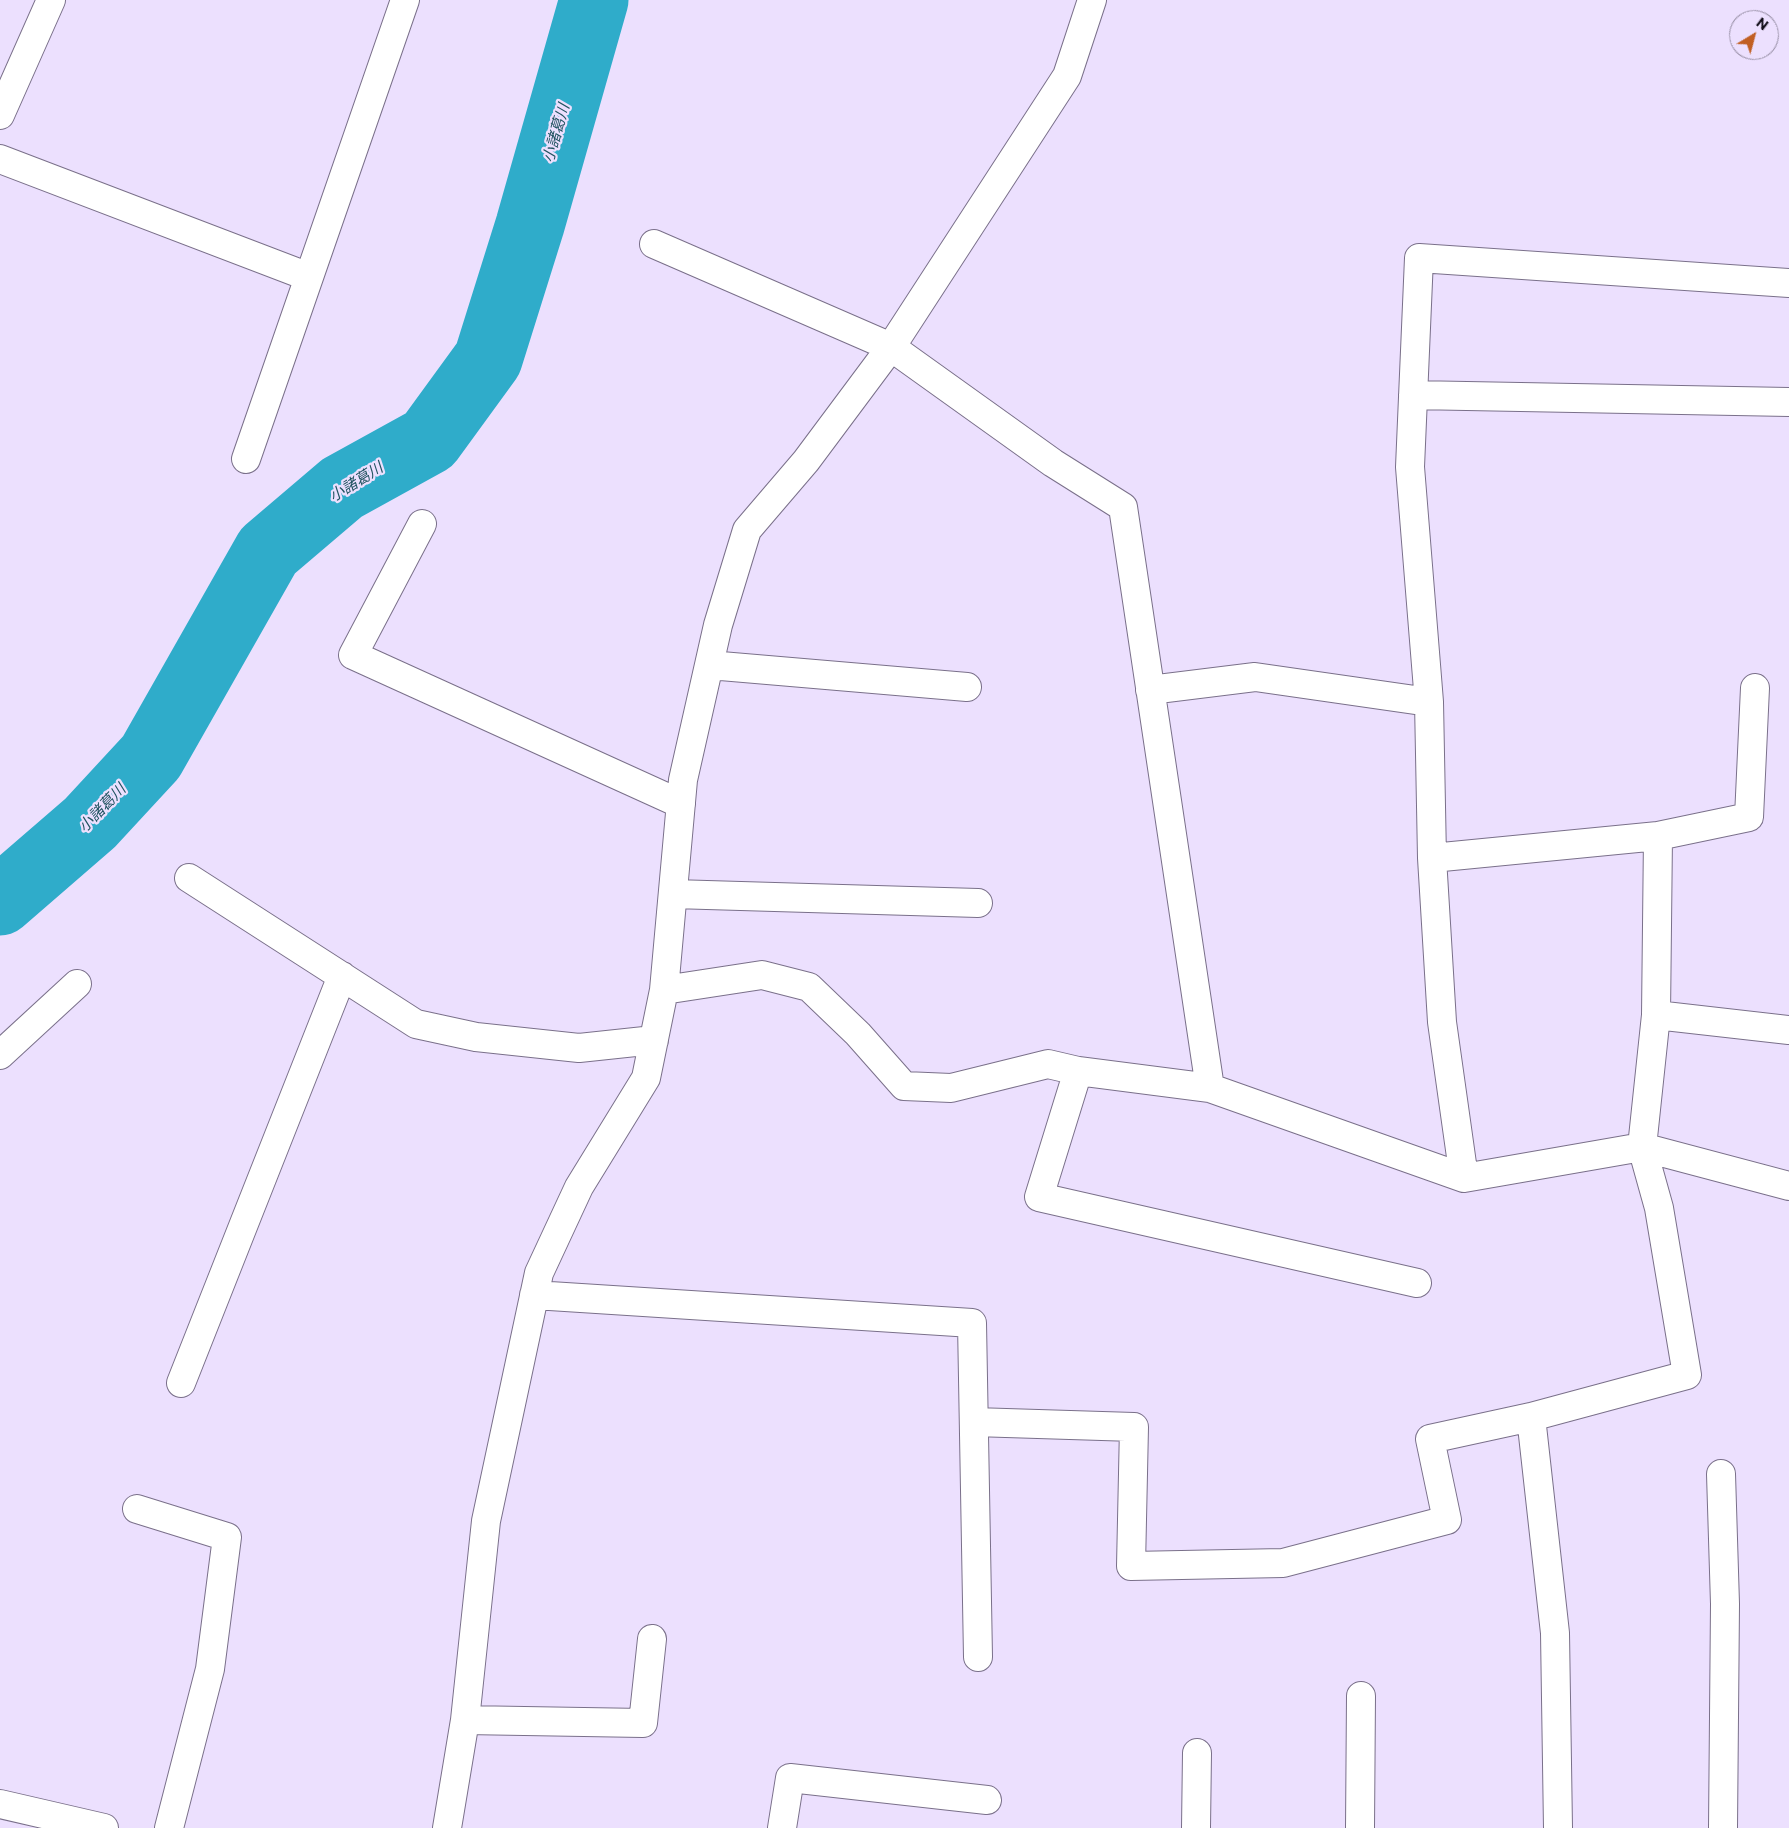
<!DOCTYPE html>
<meta charset="utf-8">
<style>
body{margin:0}
#map{position:relative;width:1789px;height:1828px;overflow:hidden;background:#ece0fe;font-family:Commissioner,sans-serif}
canvas{display:block}
.north{position:absolute;left:1729px;top:10px;width:50px;height:50px;box-sizing:border-box;background:#ece0fe;border:1px solid #948ca2;border-radius:50%;rotate:37deg;font-size:14px;font-weight:700;line-height:20px;text-align:center;color:#110d17}
.north::after{content:'';display:block;margin:auto;width:18px;height:22px;background:#c15f23;clip-path:polygon(50% 0,100% 100%,50% 72%,0 100%)}
</style>
<div id="map">
<canvas width="1789" height="1828"></canvas>
<div class="north">N</div>
</div>
<script>
const ctx = document.querySelector('canvas').getContext('2d');
ctx.lineJoin = 'round';
function stroke(path, color, width, dash) {
  ctx.strokeStyle = color;
  ctx.lineWidth = width;
  ctx.lineCap = dash ? 'butt' : 'round';
  ctx.setLineDash(dash || []);
  ctx.stroke(path);
}
function label(font, color, halo, rows, align = 'center') {
  ctx.font = font + ' Commissioner,"Noto Sans JP",sans-serif';
  ctx.lineWidth = 4.5;
  ctx.setLineDash([]);
  ctx.textBaseline = 'middle';
  ctx.strokeStyle = halo;
  ctx.fillStyle = color;
  for (const [text, x, y, turn = 0] of rows) {
    ctx.save();
    ctx.translate(x, y);
    ctx.rotate((+turn || 0) * Math.PI / 180);
    ctx.textAlign = isNaN(turn) ? turn : align;
    if (halo) ctx.strokeText(text, 0, 0);
    ctx.fillText(text, 0, 0);
    ctx.restore();
  }
}
const river = new Path2D(`
 M0,901L90,823L151,757L268,551L342,488L429,440L488,359L530,225L594,0`);
const street = new Path2D(`
 M0,115L51,0
 M0,159L309,277
 M654,244L891,347L1053,463L1123,507L1210,1088
 M1413,395L1789,402
 M246,459L405,0
 M422,524L353,655L681,804
 M709,665L967,687
 M1150,690L1255,677L1429,702
 M1432,858L1658,836
 M189,878L416,1024L476,1037L579,1048L654,1040
 M673,894L978,903
 M664,990L762,975L809,987L858,1034L904,1086L951,1088L1048,1064L1078,1071L1210,1088L1464,1178L1642,1147L1656,1015L1789,1030
 M1656,1015L1658,836L1749,817L1755,688
 M0,1055L77,984
 M1078,1071L1039,1197L1417,1283
 M1464,1178L1442,1022L1432,858L1429,702L1410,467L1419,258L1789,283
 M534,1295L972,1323L978,1657
 M181,1383L342,976
 M1531,1417L1687,1375L1659,1208L1642,1147L1789,1186
 M974,1422L1134,1427L1131,1566L1283,1563L1447,1520L1430,1439L1531,1417L1555,1633L1558,1828
 M1721,1474L1725,1604L1723,1828
 M137,1509L227,1537L210,1669L169,1828
 M465,1720L643,1723L652,1639
 M0,1804L104,1828
 M447,1828L465,1720L486,1521L539,1273L579,1187L646,1078L664,990L683,780L718,625L747,530L806,461L891,347L1067,76L1092,0
 M782,1828L790,1778L987,1800
 M1196,1828L1197,1753
 M1360,1828L1361,1696`);
const waterNames = [
 ["小諸葛川",556,133,-74],
 ["小諸葛川",356,482,-32],
 ["小諸葛川",102,808,-46]
];
stroke(river, '#2facca', 69);
stroke(street, '#7a708a', 30);
stroke(street, '#fff', 28);
label('italic 15px', '#225461', '#ece0fe', waterNames);
</script>
